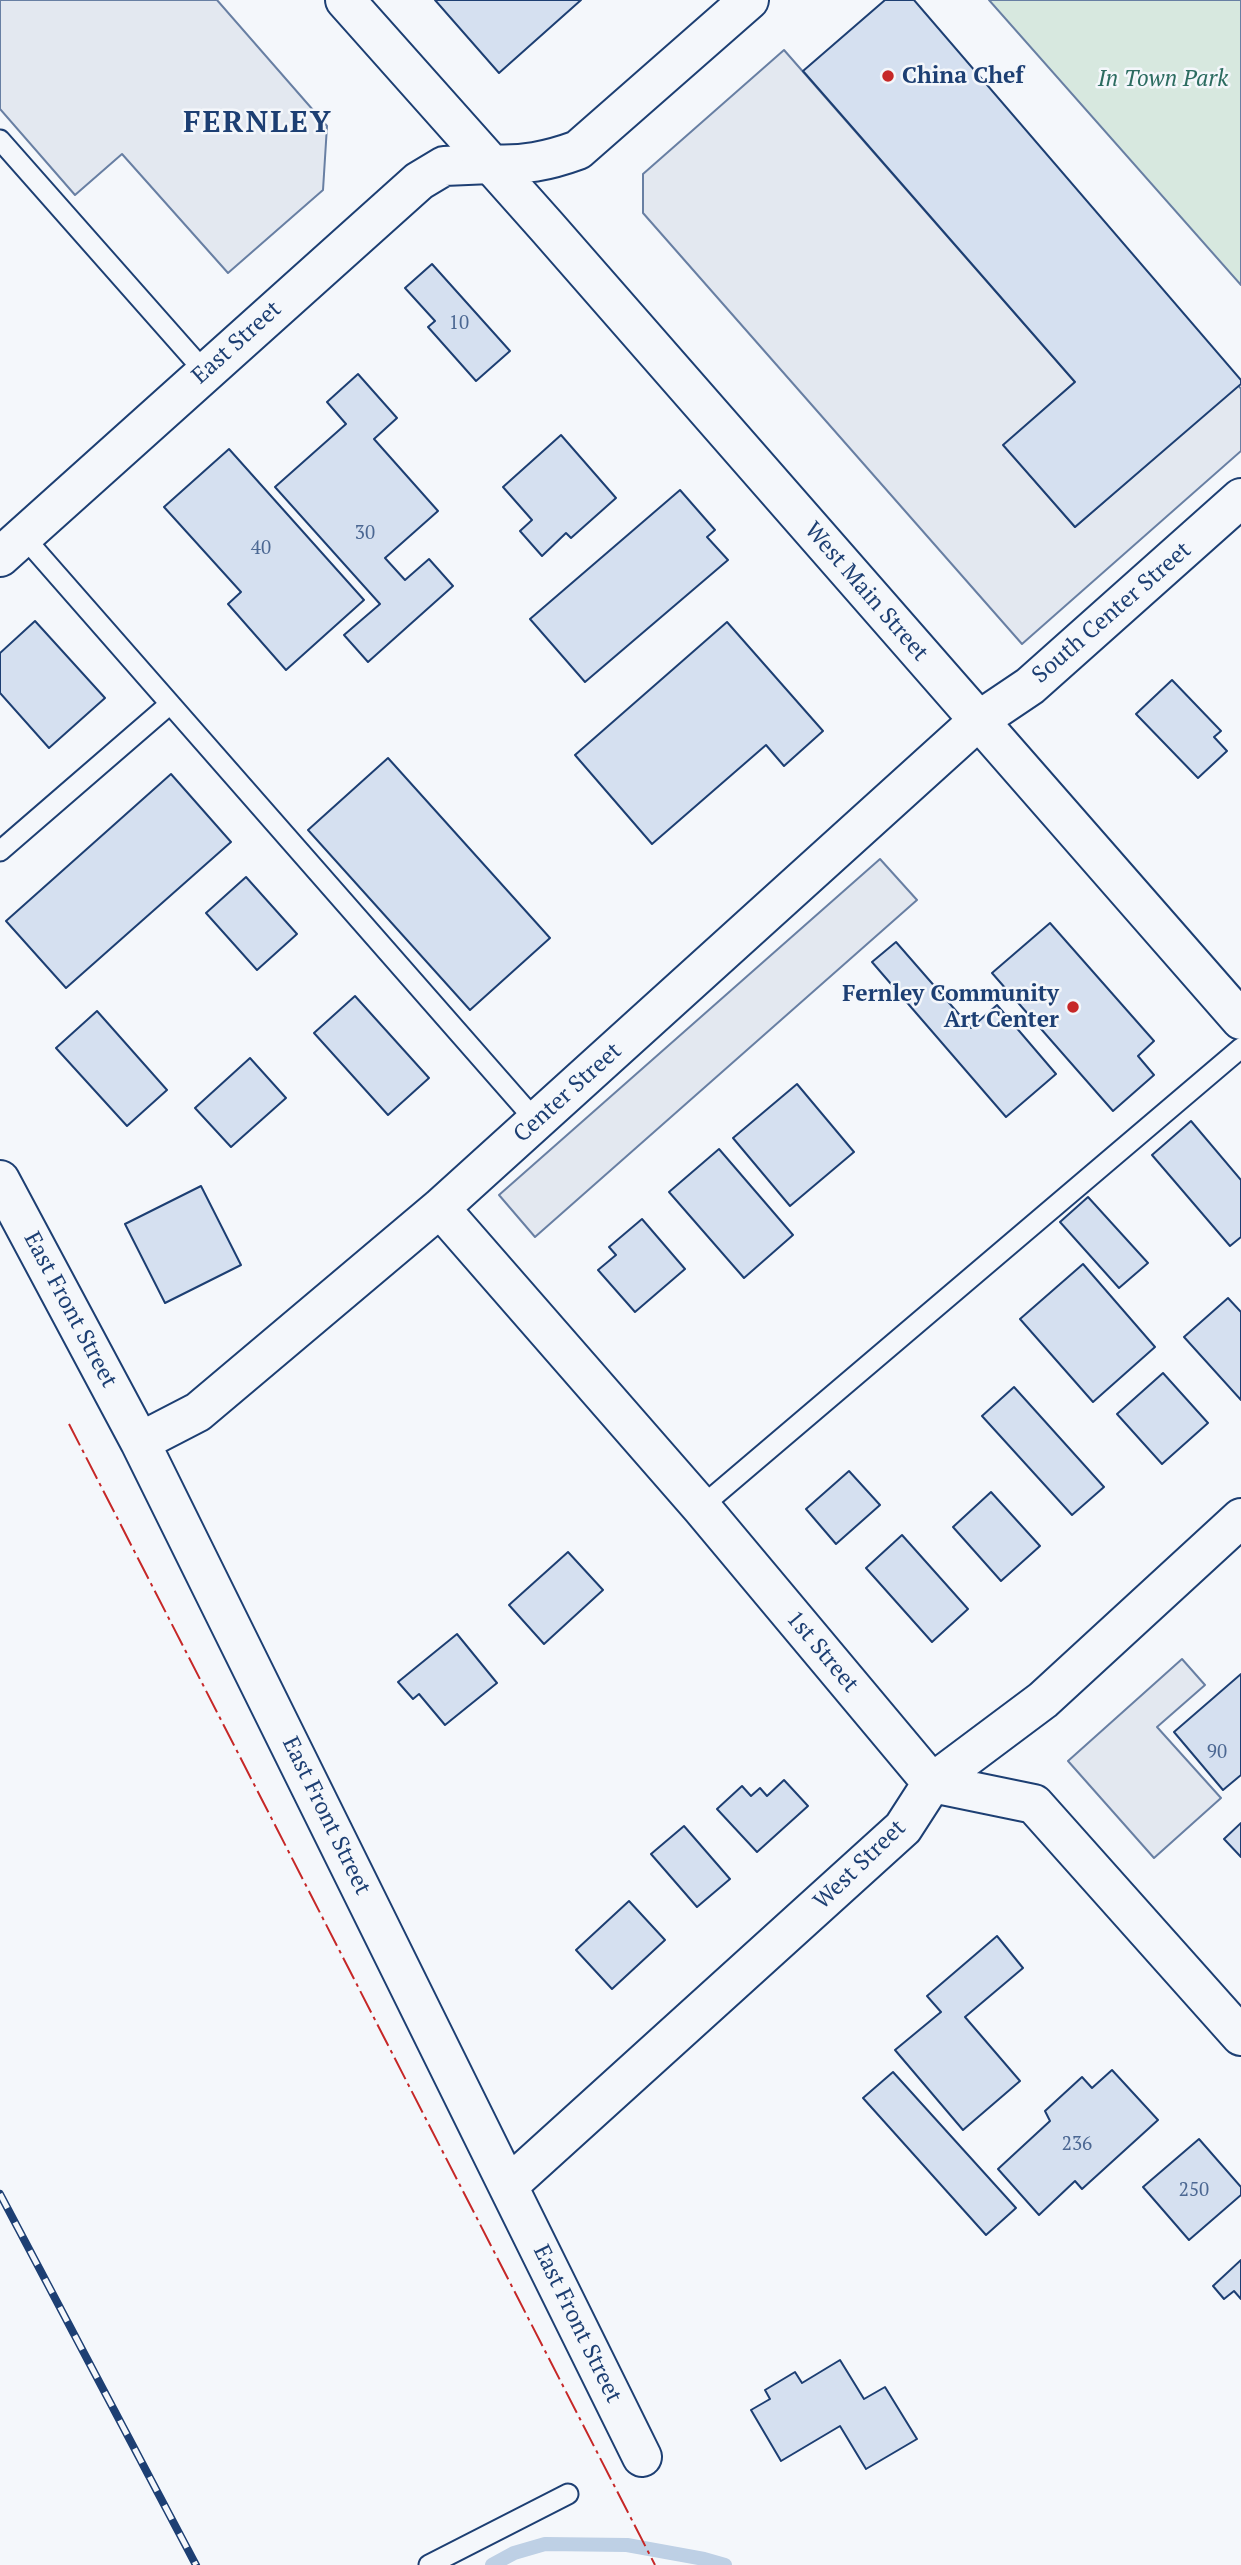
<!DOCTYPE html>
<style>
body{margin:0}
canvas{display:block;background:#f4f7fb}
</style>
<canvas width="1241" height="2565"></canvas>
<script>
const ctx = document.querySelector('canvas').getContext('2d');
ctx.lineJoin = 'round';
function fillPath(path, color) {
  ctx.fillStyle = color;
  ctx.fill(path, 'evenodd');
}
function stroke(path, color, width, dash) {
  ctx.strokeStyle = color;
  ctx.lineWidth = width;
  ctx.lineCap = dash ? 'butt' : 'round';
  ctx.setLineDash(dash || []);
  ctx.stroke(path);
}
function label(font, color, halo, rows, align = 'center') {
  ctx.font = font + ' "PT Serif",serif';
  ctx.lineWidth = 5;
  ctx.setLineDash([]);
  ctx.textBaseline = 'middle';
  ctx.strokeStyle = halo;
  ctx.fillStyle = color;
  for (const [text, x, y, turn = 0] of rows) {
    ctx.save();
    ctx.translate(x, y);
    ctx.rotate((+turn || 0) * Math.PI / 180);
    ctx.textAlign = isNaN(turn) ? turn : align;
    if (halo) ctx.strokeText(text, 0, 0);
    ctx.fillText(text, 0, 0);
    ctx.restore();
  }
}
const green = new Path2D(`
 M989,0H1241V285Z`);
const parking = new Path2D(`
 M0,0H217L327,126L323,190L228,273L122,154L75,195L0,109Z
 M784,50L1075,382L1004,445L1075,527L1238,385L1241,389V451L1022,644L643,213V174Z
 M880,859L917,900L535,1237L499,1195Z
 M1182,1659L1205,1685L1157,1727L1221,1798L1154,1858L1068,1761Z`);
const stream = new Path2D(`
 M492,2565L514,2553L545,2544L627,2545L704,2559L725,2565`);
const building = new Path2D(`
 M435,0H581L499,73Z
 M885,0H914L1241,380V384L1075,527L1003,445L1075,382L803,71Z
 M432,264L510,351L476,381L428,327L435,321L405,288Z
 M358,374L397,418L374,439L438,511L385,558L405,580L429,559L453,586L368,662L344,635L380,604L275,487L346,424L327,402Z
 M561,435L616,498L571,538L566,533L542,556L520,531L532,520L503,487Z
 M229,449L364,600L286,670L228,604L241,592L164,507Z
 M680,490L715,530L707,537L728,560L585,682L530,619Z
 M35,621L105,698L49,748L0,693V653Z
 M727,622L823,731L784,766L766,745L652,844L575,755Z
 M1172,680L1221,731L1214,737L1227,751L1198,778L1136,714Z
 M388,758L550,938L470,1010L308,830Z
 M171,774L231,842L66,988L6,921Z
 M246,877L297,934L257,970L206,913Z
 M1050,923L1154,1041L1138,1056L1154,1075L1113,1111L992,973Z
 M896,942L971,1028L997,1005L1056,1074L1006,1117L872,962Z
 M355,996L429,1078L388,1115L314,1033Z
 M97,1011L167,1090L127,1126L56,1048Z
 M250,1058L286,1098L231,1147L195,1108Z
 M797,1084L854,1152L790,1206L733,1138Z
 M1191,1121L1241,1180V1237L1230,1246L1152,1155Z
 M719,1149L793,1235L744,1278L669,1192Z
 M201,1186L241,1265L165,1303L125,1224Z
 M1088,1197L1148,1263L1119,1288L1060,1222Z
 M642,1219L685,1269L635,1312L598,1270L616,1255L609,1247Z
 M1083,1264L1155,1347L1093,1402L1020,1319Z
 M1228,1298L1241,1312V1400L1184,1337Z
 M1163,1373L1208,1423L1162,1464L1117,1414Z
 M1014,1387L1104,1487L1072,1515L982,1416Z
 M849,1471L880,1505L836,1544L806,1509Z
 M991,1492L1040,1546L1001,1581L953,1527Z
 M902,1535L968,1609L932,1642L866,1568Z
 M568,1552L603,1590L544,1644L509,1605Z
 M457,1634L497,1683L445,1725L419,1694L413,1699L398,1682Z
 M1241,1674V1775L1223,1790L1174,1732Z
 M784,1780L808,1806L757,1852L717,1809L742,1786L751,1796L760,1788L767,1796Z
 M1241,1823V1857L1224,1839Z
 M684,1826L730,1879L697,1907L651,1854Z
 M629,1901L665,1940L612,1989L576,1950Z
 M997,1936L1023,1968L965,2017L1020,2081L963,2130L895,2050L941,2012L927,1996Z
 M1112,2070L1158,2120L1082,2189L1075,2181L1039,2215L998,2169L1050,2121L1045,2111L1082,2077L1092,2088Z
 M893,2072L1016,2208L986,2235L863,2098Z
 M1199,2139L1241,2187V2195L1189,2240L1143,2187Z
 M1241,2260V2299L1234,2291L1224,2299L1213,2286Z
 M840,2360L864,2399L885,2387L917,2439L866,2469L840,2426L781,2461L751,2410L770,2399L765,2390L795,2372L802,2383Z`);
const service = new Path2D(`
 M0,140L205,372
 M23,536L536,1121
 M0,851L170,704
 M701,1507L1241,1048
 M429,2565L568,2494`);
const minor = new Path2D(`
 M0,557L419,181L444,166L491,164
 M0,1180L140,1442L642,2457
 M440,1208L701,1507L932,1783L1034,1804L1241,2036
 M140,1442L198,1412L440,1208L978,721L1030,686L1241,498
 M509,2185L903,1828L932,1783L1043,1700L1241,1518`);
const primary = new Path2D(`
 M345,0L548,228L1241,1020
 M491,164C522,166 548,161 578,150L749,0`);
const rail = new Path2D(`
 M0,2194L196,2565`);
const power = new Path2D(`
 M69,1424L655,2565`);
const markers = [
 [888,76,7,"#c62828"],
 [1073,1007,7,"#c62828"]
];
const numberNames = [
 ["10",459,324],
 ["30",365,534],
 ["40",261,549],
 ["90",1217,1753],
 ["236",1077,2145],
 ["250",1194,2191]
];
const poiNames = [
 ["China Chef",902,76],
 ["Fernley Community",1059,994,"right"],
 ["Art Center",1059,1020,"right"]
];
const parkNames = [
 ["In Town Park",1163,79]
];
const streetNames = [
 ["East Street",237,343,-42],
 ["West Main Street",866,592,49],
 ["South Center Street",1112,613,-41],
 ["Center Street",568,1093,-42],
 ["East Front Street",70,1310,62],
 ["1st Street",822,1652,50],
 ["East Front Street",326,1816,64],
 ["West Street",860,1865,-44],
 ["East Front Street",577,2324,64]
];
const districtNames = [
 ["FERNLEY",258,123]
];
fillPath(green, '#d7e8df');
stroke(green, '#687fa3', 2);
fillPath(parking, '#e3e8f0');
stroke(parking, '#687fa3', 2);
stroke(stream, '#bed0e5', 14);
fillPath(building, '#d5e0f0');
stroke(building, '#1d3f73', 2);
stroke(service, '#1d3f73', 23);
stroke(minor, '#1d3f73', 42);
stroke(primary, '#1d3f73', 42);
stroke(service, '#f4f7fb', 19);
stroke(minor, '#f4f7fb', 38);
stroke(primary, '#f4f7fb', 38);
stroke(rail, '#1d3f73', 8);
stroke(rail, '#f4f7fb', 5, [16]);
stroke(power, '#c62828', 2, [24, 5, 3.5, 5]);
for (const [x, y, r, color] of markers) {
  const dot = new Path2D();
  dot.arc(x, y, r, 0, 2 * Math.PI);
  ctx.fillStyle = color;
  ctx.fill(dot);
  stroke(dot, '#f4f7fb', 2.5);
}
label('19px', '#4b6792', null, numberNames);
label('bold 23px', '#1d3f73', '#f4f7fb', poiNames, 'left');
label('italic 23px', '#2c6c60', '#f4f7fb', parkNames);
label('23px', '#1d3f73', '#f4f7fb', streetNames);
ctx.letterSpacing = '2px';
label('bold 30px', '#1d3f73', '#f4f7fb', districtNames);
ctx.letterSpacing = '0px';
</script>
